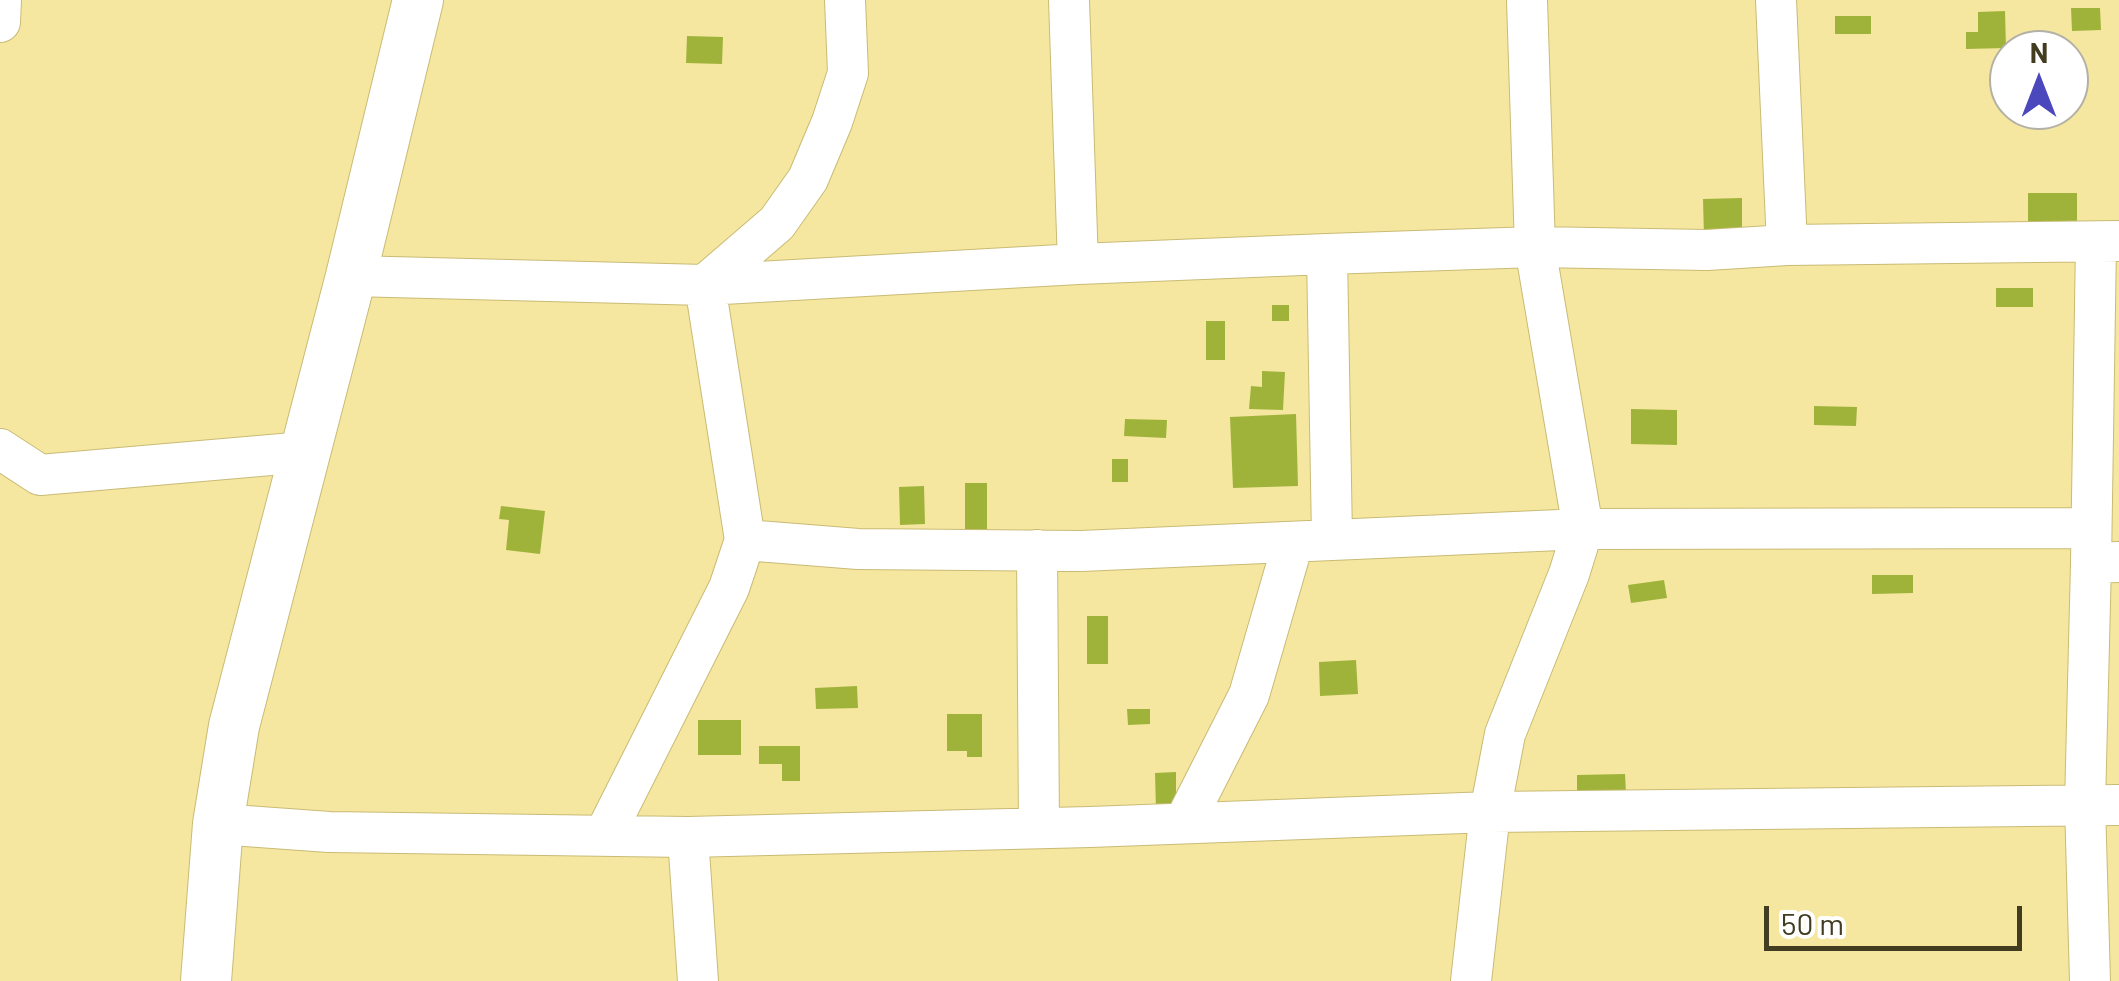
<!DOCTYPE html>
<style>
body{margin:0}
#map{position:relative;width:2119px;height:981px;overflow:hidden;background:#f5e7a0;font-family:Barlow,sans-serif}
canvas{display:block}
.north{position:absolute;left:1989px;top:30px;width:100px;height:100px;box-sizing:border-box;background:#fff;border:2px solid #b3b1a6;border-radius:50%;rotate:0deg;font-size:28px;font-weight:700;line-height:40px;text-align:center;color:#423d20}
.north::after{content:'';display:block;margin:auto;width:35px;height:45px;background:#4b47bd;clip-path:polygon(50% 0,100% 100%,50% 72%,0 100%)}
.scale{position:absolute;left:1764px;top:906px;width:258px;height:45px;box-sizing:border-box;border:5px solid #423d20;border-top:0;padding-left:12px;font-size:30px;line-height:35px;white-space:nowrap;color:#423d20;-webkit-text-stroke:8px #fff;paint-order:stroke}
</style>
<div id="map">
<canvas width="2119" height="981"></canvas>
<div class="north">N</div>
<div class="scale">50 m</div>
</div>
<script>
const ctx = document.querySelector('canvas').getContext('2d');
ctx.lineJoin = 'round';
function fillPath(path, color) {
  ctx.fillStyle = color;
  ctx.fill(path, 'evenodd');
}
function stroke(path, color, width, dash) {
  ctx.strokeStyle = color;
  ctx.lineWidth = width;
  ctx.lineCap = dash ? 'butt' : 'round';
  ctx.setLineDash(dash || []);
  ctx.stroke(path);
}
const building = new Path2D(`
 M2071,8H2100L2101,30L2072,31Z
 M2005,11L2006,48L1966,49V32H1978V12Z
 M1835,16H1871V34H1835Z
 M687,36L723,37L722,64L686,63Z
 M2028,193H2077V226H2028Z
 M1742,198V235L1704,237L1703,199Z
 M1996,288H2033V307H1996Z
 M1272,305H1289V321H1272Z
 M1206,321H1225V360H1206Z
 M1262,371L1285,372L1283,410L1249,409L1251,386L1262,387Z
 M1814,406L1857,407L1856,426L1814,425Z
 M1631,409L1677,410V445L1631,444Z
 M1296,414L1298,486L1233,488L1230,417Z
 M1125,419L1167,420L1166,438L1124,436Z
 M1112,459H1128V482H1112Z
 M965,483H987V531H965Z
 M924,486L925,524L900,525L899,487Z
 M501,506L545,511L540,554L506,550L509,520L499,519Z
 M1872,575H1913V593L1872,594Z
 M1664,580L1667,598L1631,603L1628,585Z
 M1087,616H1108V664H1087Z
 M1356,660L1358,694L1320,696L1319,662Z
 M857,686L858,708L816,709L815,688Z
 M1127,709H1150V724L1128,725Z
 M947,714H982V757H967V751H947Z
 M698,720H741V755H698Z
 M759,746H800V781H782V764H759Z
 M1176,772V810L1156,811L1155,773Z
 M1625,774L1626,793L1577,795V775Z`);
const minor = new Path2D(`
 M845,0L848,73L832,122L808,179L777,223L705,285L745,540L858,549L1081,551L1583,529L2091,528
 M1069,0L1078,264
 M1776,0L1787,245L2119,241
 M0,22L1,0
 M2096,243L2091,563L2119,562
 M1327,254L1332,538
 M351,276L705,285L1078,264L1327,254L1535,247L1707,250L1787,245
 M0,449L40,475L305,452
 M1037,550L1039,828
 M1184,823L1249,695L1293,543
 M218,824L329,832L688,837L1090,827L1490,812L2119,805
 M604,836L729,588L745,540
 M688,837L698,981
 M1471,981L1490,812L1505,734L1569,574L1583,529L1535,247L1527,0
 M2090,981L2085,804L2091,563`);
const tertiary = new Path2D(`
 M206,981L218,824L234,726L351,276L418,0`);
fillPath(building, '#9fb33a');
stroke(minor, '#c9bb75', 42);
stroke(tertiary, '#c9bb75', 52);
stroke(minor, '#fff', 40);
stroke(tertiary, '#fff', 50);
</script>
